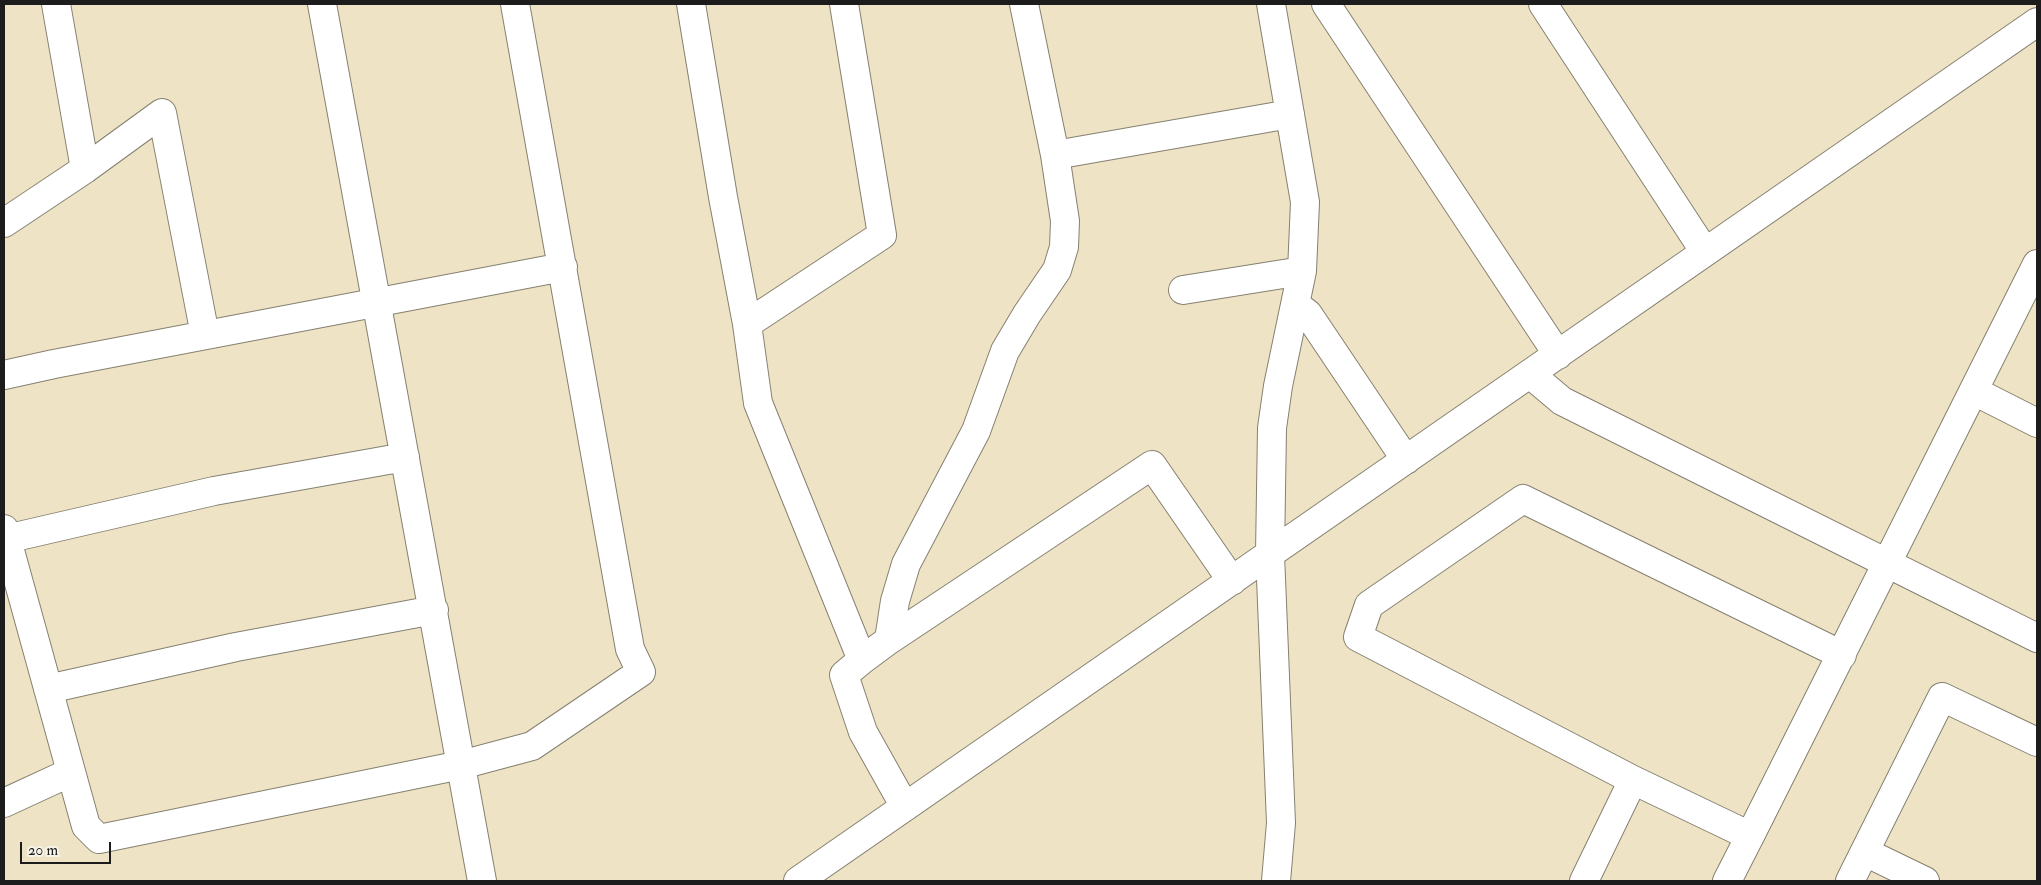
<!DOCTYPE html>
<style>
body{margin:0}
#map{position:relative;width:2041px;height:885px;overflow:hidden;background:#eee3c5;font-family:"IM FELL Double Pica",serif}
canvas{display:block}
.frame{position:absolute;inset:0;border:5px solid #1c1c1c;pointer-events:none}
.scale{position:absolute;left:20px;top:842px;width:91px;height:22px;box-sizing:border-box;border:2px solid #1c1c1c;border-top:0;padding-left:6px;font-size:15px;line-height:18px;white-space:nowrap;color:#1c1c1c;-webkit-text-stroke:4px #f7f3e8;paint-order:stroke}
</style>
<div id="map">
<canvas width="2041" height="885"></canvas>
<div class="frame"></div>
<div class="scale">20 m</div>
</div>
<script>
const ctx = document.querySelector('canvas').getContext('2d');
ctx.lineJoin = 'round';
function stroke(path, color, width, dash) {
  ctx.strokeStyle = color;
  ctx.lineWidth = width;
  ctx.lineCap = dash ? 'butt' : 'round';
  ctx.setLineDash(dash || []);
  ctx.stroke(path);
}
const minor = new Path2D(`
 M56,4L85,169
 M322,4L482,881
 M691,4L723,197L747,324L758,403L862,660
 M1024,4L1055,155
 M1271,4L1305,202L1302,271L1278,386L1272,428L1270,554L1281,823L1276,881
 M1326,4L1558,355
 M1543,4L1705,252
 M4,223L85,169L162,113L205,335
 M1183,290L1302,271
 M1295,304L1308,314L1406,460
 M747,324L882,235L844,4
 M1530,374L1562,401L2037,638
 M4,375L54,364L563,267
 M1974,391L2037,423
 M4,529L86,826L99,839L461,765L532,746L641,672L630,649L515,4
 M6,539L214,491L405,457
 M889,640L895,601L906,564L976,431L1005,351L1027,314L1057,270L1064,247L1065,221L1055,155L1290,114
 M48,689L236,647L434,610
 M1633,780L1358,637L1369,605L1523,499L1842,655
 M4,803L71,772
 M905,807L863,732L844,675L862,660L889,640L1152,465L1232,581
 M1750,836L2037,264
 M1865,852L1925,881
 M798,881L2037,22
 M1584,881L1633,780L1750,836L1727,881
 M1850,881L1942,697L2037,742`);
stroke(minor, '#858070', 30);
stroke(minor, '#fff', 28);
</script>
